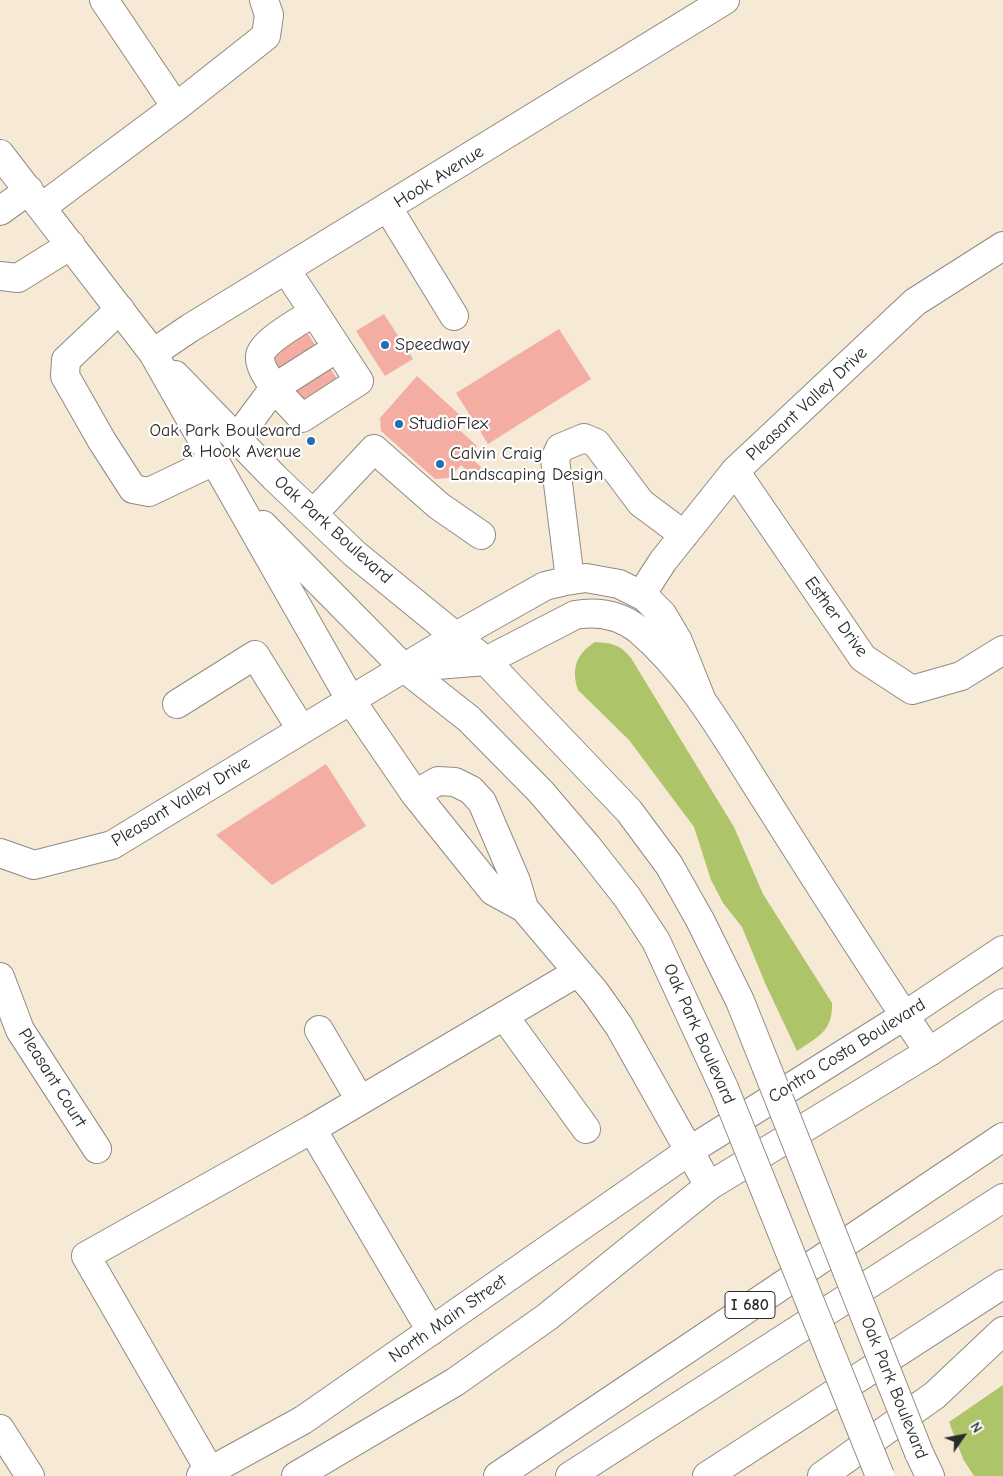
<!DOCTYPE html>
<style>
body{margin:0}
#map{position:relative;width:1003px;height:1476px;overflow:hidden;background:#f6ead7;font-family:"Comic Neue",sans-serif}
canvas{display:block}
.north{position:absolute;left:938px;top:1411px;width:50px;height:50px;-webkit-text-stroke:4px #fff;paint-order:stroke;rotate:57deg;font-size:14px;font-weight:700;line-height:20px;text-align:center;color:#2b2b2b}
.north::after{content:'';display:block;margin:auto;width:18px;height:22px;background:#2b2b2b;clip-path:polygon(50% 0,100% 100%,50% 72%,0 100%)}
</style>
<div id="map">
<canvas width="1003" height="1476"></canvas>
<div class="north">N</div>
</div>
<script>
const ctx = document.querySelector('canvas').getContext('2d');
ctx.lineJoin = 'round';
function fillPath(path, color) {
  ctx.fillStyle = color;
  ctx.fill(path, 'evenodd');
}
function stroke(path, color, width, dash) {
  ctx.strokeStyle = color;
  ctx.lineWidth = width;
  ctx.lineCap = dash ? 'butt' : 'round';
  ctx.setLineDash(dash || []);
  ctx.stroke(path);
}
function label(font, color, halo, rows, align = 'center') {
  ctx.font = font + ' "Comic Neue",sans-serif';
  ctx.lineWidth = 4.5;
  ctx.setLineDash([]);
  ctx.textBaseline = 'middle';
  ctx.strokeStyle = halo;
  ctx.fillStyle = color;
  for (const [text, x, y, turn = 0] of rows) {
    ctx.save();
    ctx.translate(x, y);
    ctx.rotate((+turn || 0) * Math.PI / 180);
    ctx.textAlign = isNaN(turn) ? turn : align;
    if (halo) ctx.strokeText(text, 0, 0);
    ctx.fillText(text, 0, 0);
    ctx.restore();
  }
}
const green = new Path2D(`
 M595,642C611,643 620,644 631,658L734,827L763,894L832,1003C833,1031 818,1037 797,1051L765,983L742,927L723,903L711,880L694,827L629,740L578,690C571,669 576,654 595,642Z
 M1003,1385V1476H974L963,1459L949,1422Z`);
const building = new Path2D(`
 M384,314L413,359L385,376L356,331Z
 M559,329L591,379L488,444L456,393Z
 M306,331L341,385L303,410L268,356Z
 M417,376L460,415L453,424L477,446L468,455L481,467L477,475H472L461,465L449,478L435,479L381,431L380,418Z
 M326,764L366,826L272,885L216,835Z`);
const minor = new Path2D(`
 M104,0L176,107
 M0,154L153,353L350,699L415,794L493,891L524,908L595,992L619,1026L709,1186
 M42,207L176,107L266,36L269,15L264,0
 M388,208L454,316
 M0,211L29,190
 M0,276L18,278L71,245
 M120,309L66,360L65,376L102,441L133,489L149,492L214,461
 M314,312L359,381L302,418L274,388L337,348
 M153,353L190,328L725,0
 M175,375L274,477L355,554L486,661L629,811L669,865L700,920L740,1001L766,1066
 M237,438L274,388C269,379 259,367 260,356C261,342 302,320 314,312L286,270
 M735,471L863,658L912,690L961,676L1003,650
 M313,514L374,449L439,506L481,535
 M263,525L403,667L469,719L541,792L587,846L627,897L656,941L724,1088
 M570,580L555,459L560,448L584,438L596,443L641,503L684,535
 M641,595L663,561L735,471L915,302L1003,246
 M412,667L486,661L575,615C598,611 620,615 639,630C693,676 729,743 767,802C820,886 873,970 929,1052
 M177,704L255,655L301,729
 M415,794L438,781L455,782L471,790L482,802L516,881L524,908
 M0,853L34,865L112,845L458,635L545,586L566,581L586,578L619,584L645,597L662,614L678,641L702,701
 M0,977L20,1030L97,1149
 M504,1016L586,1129
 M319,1030L360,1100
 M312,1129L578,972
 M0,1429L30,1476
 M919,1453L930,1476
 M210,1471L86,1256L312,1129L431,1331`);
const major = new Path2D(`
 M201,1476L303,1420L689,1151L904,1016L1003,950
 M296,1476L455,1382L547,1317L709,1186L929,1052L1003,1003`);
const highway = new Path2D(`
 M498,1476L1003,1137
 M570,1476L1003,1198
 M707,1476L1003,1284
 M822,1476L935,1395L1003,1331`);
const minorBridge = new Path2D(`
 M766,1066L919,1453
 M724,1088L880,1476`);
const markers = [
 [385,345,5,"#1f6fb2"],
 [399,424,5,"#1f6fb2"],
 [311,441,5,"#1f6fb2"],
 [440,464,5,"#1f6fb2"]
];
const shields = [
 [750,1305,50]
];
const shieldNames = [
 ["I 680",750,1305]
];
const streetNames = [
 ["Hook Avenue",439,177,-32],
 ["Pleasant Valley Drive",807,404,-43],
 ["Oak Park Boulevard",333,530,42],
 ["Esther Drive",836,617,54],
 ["Pleasant Valley Drive",181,802,-31],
 ["Oak Park Boulevard",699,1034,66],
 ["Contra Costa Boulevard",847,1051,-32],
 ["Pleasant Court",52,1078,58],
 ["North Main Street",448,1319,-35],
 ["Oak Park Boulevard",894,1388,68]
];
const poiNames = [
 ["Speedway",395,345],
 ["StudioFlex",409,424],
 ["Oak Park Boulevard",301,431,"right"],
 ["& Hook Avenue",301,452,"right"],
 ["Calvin Craig",450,454],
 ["Landscaping Design",450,475]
];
fillPath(green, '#aec469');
fillPath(building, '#f4ada2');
stroke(minor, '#908a81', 30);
stroke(major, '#908a81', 30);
stroke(highway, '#908a81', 30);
stroke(minor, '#fff', 28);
stroke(major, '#fff', 28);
stroke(highway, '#fff', 28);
stroke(minorBridge, '#908a81', 30, []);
stroke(minorBridge, '#fff', 28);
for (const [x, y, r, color] of markers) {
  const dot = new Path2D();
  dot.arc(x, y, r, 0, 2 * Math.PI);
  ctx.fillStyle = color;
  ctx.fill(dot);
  stroke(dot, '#fff', 2);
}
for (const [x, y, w] of shields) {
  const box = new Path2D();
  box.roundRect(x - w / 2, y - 13.5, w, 27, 4);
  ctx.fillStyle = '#fff';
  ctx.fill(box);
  stroke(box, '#2b2b2b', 1);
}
label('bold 16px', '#2b2b2b', null, shieldNames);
label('18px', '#2b2b2b', '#fff', streetNames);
label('18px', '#2b2b2b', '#fff', poiNames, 'left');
</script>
